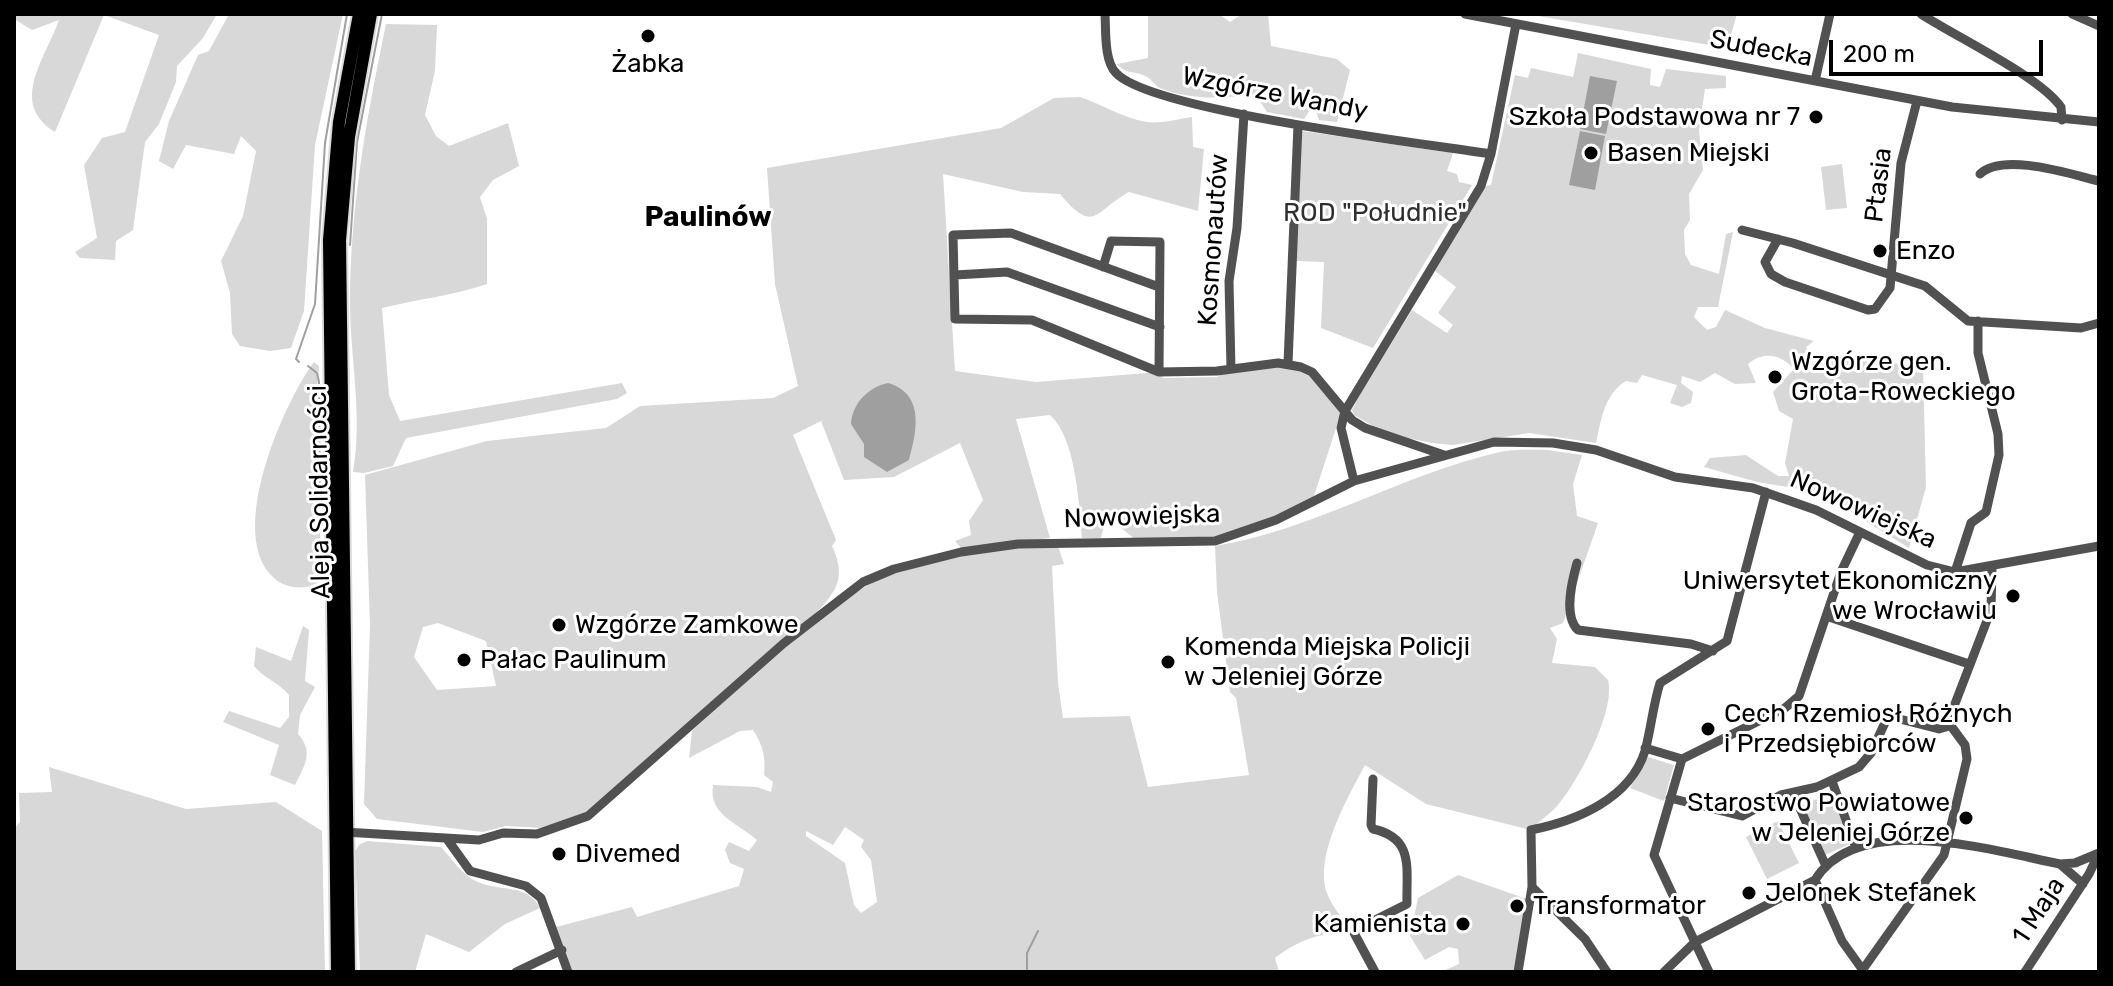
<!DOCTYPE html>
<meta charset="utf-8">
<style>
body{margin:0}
#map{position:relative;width:2113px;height:986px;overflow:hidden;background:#fff;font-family:Rubik,sans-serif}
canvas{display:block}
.frame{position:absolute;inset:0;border:16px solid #000;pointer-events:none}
.scale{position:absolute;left:1829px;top:40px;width:214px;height:36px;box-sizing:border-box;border:4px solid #000;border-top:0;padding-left:10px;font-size:24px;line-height:28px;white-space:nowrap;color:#000;-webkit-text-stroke:6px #fff;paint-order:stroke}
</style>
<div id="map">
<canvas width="2113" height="986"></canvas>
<div class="frame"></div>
<div class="scale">200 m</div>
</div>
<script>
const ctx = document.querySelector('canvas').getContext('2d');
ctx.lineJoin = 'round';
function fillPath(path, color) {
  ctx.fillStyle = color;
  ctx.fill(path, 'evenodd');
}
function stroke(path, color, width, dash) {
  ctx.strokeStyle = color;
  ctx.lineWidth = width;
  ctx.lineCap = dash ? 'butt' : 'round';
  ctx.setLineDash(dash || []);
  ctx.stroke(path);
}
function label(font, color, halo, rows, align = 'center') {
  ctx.font = font + ' Rubik,sans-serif';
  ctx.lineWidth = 6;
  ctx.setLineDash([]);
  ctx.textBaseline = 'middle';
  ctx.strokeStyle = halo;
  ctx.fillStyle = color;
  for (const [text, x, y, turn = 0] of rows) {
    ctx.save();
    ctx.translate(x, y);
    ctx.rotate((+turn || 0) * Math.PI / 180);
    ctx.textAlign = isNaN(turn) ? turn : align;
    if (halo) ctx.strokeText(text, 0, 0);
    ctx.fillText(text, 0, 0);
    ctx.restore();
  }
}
const green = new Path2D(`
 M14,14H217L203,38L177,66L176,82L159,124L145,142L133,230L116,241L115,260L80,258L75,252L97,238L84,165L102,138L125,132L159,35L104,15L55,132C9,103 44,61 59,20L32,30L14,19Z
 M229,14H343L315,145L304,311L291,348L270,351L240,346L232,334L230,293L221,261L243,216L256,151L241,136L234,154L186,145L173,169L159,161L169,121L198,55L209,51Z
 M1148,14H1219L1230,22L1242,14H1268L1271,46L1337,59L1350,70L1337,122L1319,120L1314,104L1304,119L1267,112L1255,94C1225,99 1188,100 1160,88C1154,85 1151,78 1145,76C1133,70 1127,75 1117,64L1148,58Z
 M1526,14H1737L1727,48Z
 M386,24L437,25L435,71L425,115L436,136L449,146L508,123L519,166L493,180L480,197L487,219V284C453,296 417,299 382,308L389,395L400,421L622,383L627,393L617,399L406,438L393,466L364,473L353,472C363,416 350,358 350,302C350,207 367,116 386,24Z
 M1578,53L1651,69L1650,85L1660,87L1666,69L1726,76V88L1705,89L1699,130L1703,170L1689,194L1690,220L1684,230L1685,254L1691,265L1719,274L1726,234L1733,232L1718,307H1698L1694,317L1707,330L1716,327L1725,310L1765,328L1814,341L1806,347L1817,373L1820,359L1923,365L1926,487L1909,548L1836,503L1800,489L1757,482L1704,467L1710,458L1746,455L1778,476H1789L1785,463L1793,419L1779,411L1773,392L1794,369C1781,354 1763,351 1748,364L1756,383L1735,384L1715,373L1700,382L1682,376L1681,383L1693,392L1691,403L1682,407L1670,403L1677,385L1642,375L1637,383L1626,381C1604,394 1601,421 1596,443L1529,433L1453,445L1432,443L1387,434L1354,415L1352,410L1359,396L1412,310L1447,333L1453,325L1438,313L1456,287L1435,271L1486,186L1491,185L1515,75L1528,78L1531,68L1573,77Z
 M1080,97C1102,104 1124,119 1147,122C1161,124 1178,119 1192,117L1193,147L1204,149L1198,211L1129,192C1095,210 1095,236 1060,194L1023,192L943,174L955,371L1036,382L1159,372L1163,378L1217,377L1231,369L1302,366L1345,411L1339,419L1313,499L1234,537L1136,540L1115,523L1104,525L1101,538H1082C1079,504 1076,438 1050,415L1016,419L1050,538L962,549L955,541L971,535L969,521L983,500L960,443L894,477L844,480L821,421L793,435L836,540L832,546C850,584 830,597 806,624L590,811L543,828L506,826L483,832L377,819L364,804L370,625L365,475L487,441L606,428L640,406L773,398L798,386L775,284L767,168L1001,128L1054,98ZM438,623L486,641L496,686L437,690L414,657L423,627Z
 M1302,131L1453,153L1447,171L1457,174L1459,182L1472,185L1373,348L1321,328L1324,262L1296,261Z
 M1842,164L1847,208L1826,210L1821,167Z
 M314,362L319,366L316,402L321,561L320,584C301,590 283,589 270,574C229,528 283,404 314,362Z
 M1548,450L1582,455L1573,484L1577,516L1598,523L1563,623L1550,628L1557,639L1552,663L1595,667L1608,680C1616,711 1578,781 1558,805C1550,814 1539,821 1531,830L1426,804L1365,765C1348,797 1314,856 1327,893C1332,908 1346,922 1355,935C1330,927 1295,942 1275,958L1279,972H571L556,927L632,907L637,917L739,886L744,869L730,863L725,850L729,842L749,851L757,840C738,823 708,815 713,785L757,787L771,792L773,782L764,775C766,758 763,745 753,730L740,731L689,758L692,731C743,683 822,606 884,577C936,553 1001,547 1058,546L1064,564L1052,566L1058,683L1063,718L1130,716L1148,787L1249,775L1236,698L1230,692L1217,592L1215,546C1314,530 1402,474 1500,452C1515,449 1533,450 1548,450ZM845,827L864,840L861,847L871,860L877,902L861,913L854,905L845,863L806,836V831L833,845Z
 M303,626L309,630L305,681L315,687L300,715L298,734C314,752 305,765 295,785L270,775L279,745L223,722L229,711L280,728L289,717V695C278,682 265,679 254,666L256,647L291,661Z
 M1648,757L1674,765L1664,801L1630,788Z
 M49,767L186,809L276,802L322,831L325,972H14V829L20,822L19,793L52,792Z
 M1826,796L1837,801L1850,844L1825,855L1805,814L1809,802Z
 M1778,821L1799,863L1767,879L1746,837Z
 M368,841L441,847C452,859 463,876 478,882C501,892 527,883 540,908L505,924L469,952L426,934L415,972H360L355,851L360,844Z
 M1458,875L1530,900L1518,972H1441L1459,964L1458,949L1449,947L1425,960L1410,936L1418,898Z`);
const water = new Path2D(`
 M1590,76L1617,81L1606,134L1580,129Z
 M1580,131L1605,136L1595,190L1569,185Z
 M888,383C925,394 917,431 909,460L887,472L864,457V444L851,424C852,404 868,387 888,383Z`);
const stream = new Path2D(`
 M350,245L357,142L382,14
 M299,362L296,359L315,304L325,143L347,14
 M308,366L317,373L319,382L320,500L315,516
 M1027,972V953L1038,931`);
const minor = new Path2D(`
 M1105,14C1106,31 1104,61 1116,73C1151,111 1427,144 1491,154
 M1465,14L1952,107L2099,122
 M1921,14C1956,37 2039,76 2061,107L2062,120
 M2072,14L2099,26
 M1815,81L1830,14
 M1980,174C2003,152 2070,174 2099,181
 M1742,230L1793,243L1925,286L1968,321L2081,328L2099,323
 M1778,239L1765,262L1771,274L1785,282L1868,310L1875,309L1890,288L1901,163L1917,101
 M1103,267L1111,241L1160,242L1159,372
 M955,275L1007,272L1160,327
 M1159,287L1011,233L953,235L955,319L1032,320L1159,372L1217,371L1278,363L1301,367L1312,372L1352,420L1365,428L1444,455
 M1288,363L1298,125
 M1231,369L1229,281L1237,228L1244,114
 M1354,481L1341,428L1345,411L1481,186L1491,154L1516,24
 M1577,563C1572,581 1563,616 1578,630L1691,644L1713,651
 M1955,572L1971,523L1986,512L1999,455L1998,434L1978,353V321
 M1826,616L1969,664
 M1645,748L1682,759
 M1682,759L1785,708L1799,696L1841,572L1860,532
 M1682,759L1654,855L1709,972
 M1373,779L1371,825L1373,829C1415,838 1406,869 1407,904L1353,931L1375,972
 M1832,781L1856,848
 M1793,793L1825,864
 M1670,798L1742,816L1781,795L1817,787L1859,767L1871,753L1888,716L1939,729L1949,726
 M344,832L479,840L503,833L537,834L588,816L784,643L863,582L894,569L961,552L1018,544L1215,541L1276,520L1354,481L1494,442L1553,443L1596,450L1675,477L1753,488L1816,510L1927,565L1955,572L2099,546
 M447,839L470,871L526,886L541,898L568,972
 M2060,864L2083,884
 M1815,880L1842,941L1862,969
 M1532,887L1585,939L1607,972
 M516,972L562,950
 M1518,972L1532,887L1531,830C1576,821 1630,799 1645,751C1651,729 1653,705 1660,683L1727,641L1766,492
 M1664,972L1695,942L1815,880C1858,810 1994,851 2060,864L2075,863L2099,853
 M1861,972L1944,855L1967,759L1965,745L1948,722L1991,610L1992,568
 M2025,972L2089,874L2099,853`);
const major = new Path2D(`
 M337,972L329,240L339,122L359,14
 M349,972L340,240L349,137L371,14`);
const markers = [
 [648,36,8,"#000"],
 [1816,117,8,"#000"],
 [1591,153,8,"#000"],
 [1880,251,8,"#000"],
 [1775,377,8,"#000"],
 [2013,596,8,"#000"],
 [559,625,8,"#000"],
 [464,660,8,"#000"],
 [1168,662,8,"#000"],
 [1708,729,8,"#000"],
 [1966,818,8,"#000"],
 [559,854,8,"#000"],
 [1749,893,8,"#000"],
 [1517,906,8,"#000"],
 [1463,924,8,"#000"]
];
const streetNames = [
 ["Sudecka",1761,49,11],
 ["Wzgórze Wandy",1275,94,11],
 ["Ptasia",1879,185,-83],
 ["Kosmonautów",1214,240,-86],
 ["Aleja Solidarności",320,492,-91],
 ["Nowowiejska",1863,510,24],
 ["Nowowiejska",1142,517,-2],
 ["1 Maja",2039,911,-57]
];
const poiNames = [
 ["Żabka",648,64,"center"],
 ["Szkoła Podstawowa nr 7",1800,117,"right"],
 ["Basen Miejski",1607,153],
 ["Enzo",1896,251],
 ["Wzgórze gen.",1791,362],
 ["Grota-Roweckiego",1791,392],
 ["Uniwersytet Ekonomiczny",1997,581,"right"],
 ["we Wrocławiu",1997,611,"right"],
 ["Wzgórze Zamkowe",575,625],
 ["Komenda Miejska Policji",1184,647],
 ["w Jeleniej Górze",1184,677],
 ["Pałac Paulinum",480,660],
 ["Cech Rzemiosł Różnych",1724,714],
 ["i Przedsiębiorców",1724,744],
 ["Starostwo Powiatowe",1950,803,"right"],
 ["w Jeleniej Górze",1950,833,"right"],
 ["Divemed",575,854],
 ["Jelonek Stefanek",1765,893],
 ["Transformator",1533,906],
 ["Kamienista",1447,924,"right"]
];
const parkNames = [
 ["ROD \"Południe\"",1375,213]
];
const neighbourhoodNames = [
 ["Paulinów",708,218]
];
fillPath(green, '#d8d8d8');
fillPath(water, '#9f9f9f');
stroke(stream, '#9f9f9f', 2);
stroke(major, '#dbdbdb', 16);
stroke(minor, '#515151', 9);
stroke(major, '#000', 12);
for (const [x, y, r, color] of markers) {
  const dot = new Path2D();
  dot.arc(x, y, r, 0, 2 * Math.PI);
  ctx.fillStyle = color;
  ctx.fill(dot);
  stroke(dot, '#fff', 3);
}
label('26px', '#000', '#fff', streetNames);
label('26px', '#000', '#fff', poiNames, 'left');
label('26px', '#2f2f2f', '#fff', parkNames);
label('bold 28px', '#000', '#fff', neighbourhoodNames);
</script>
